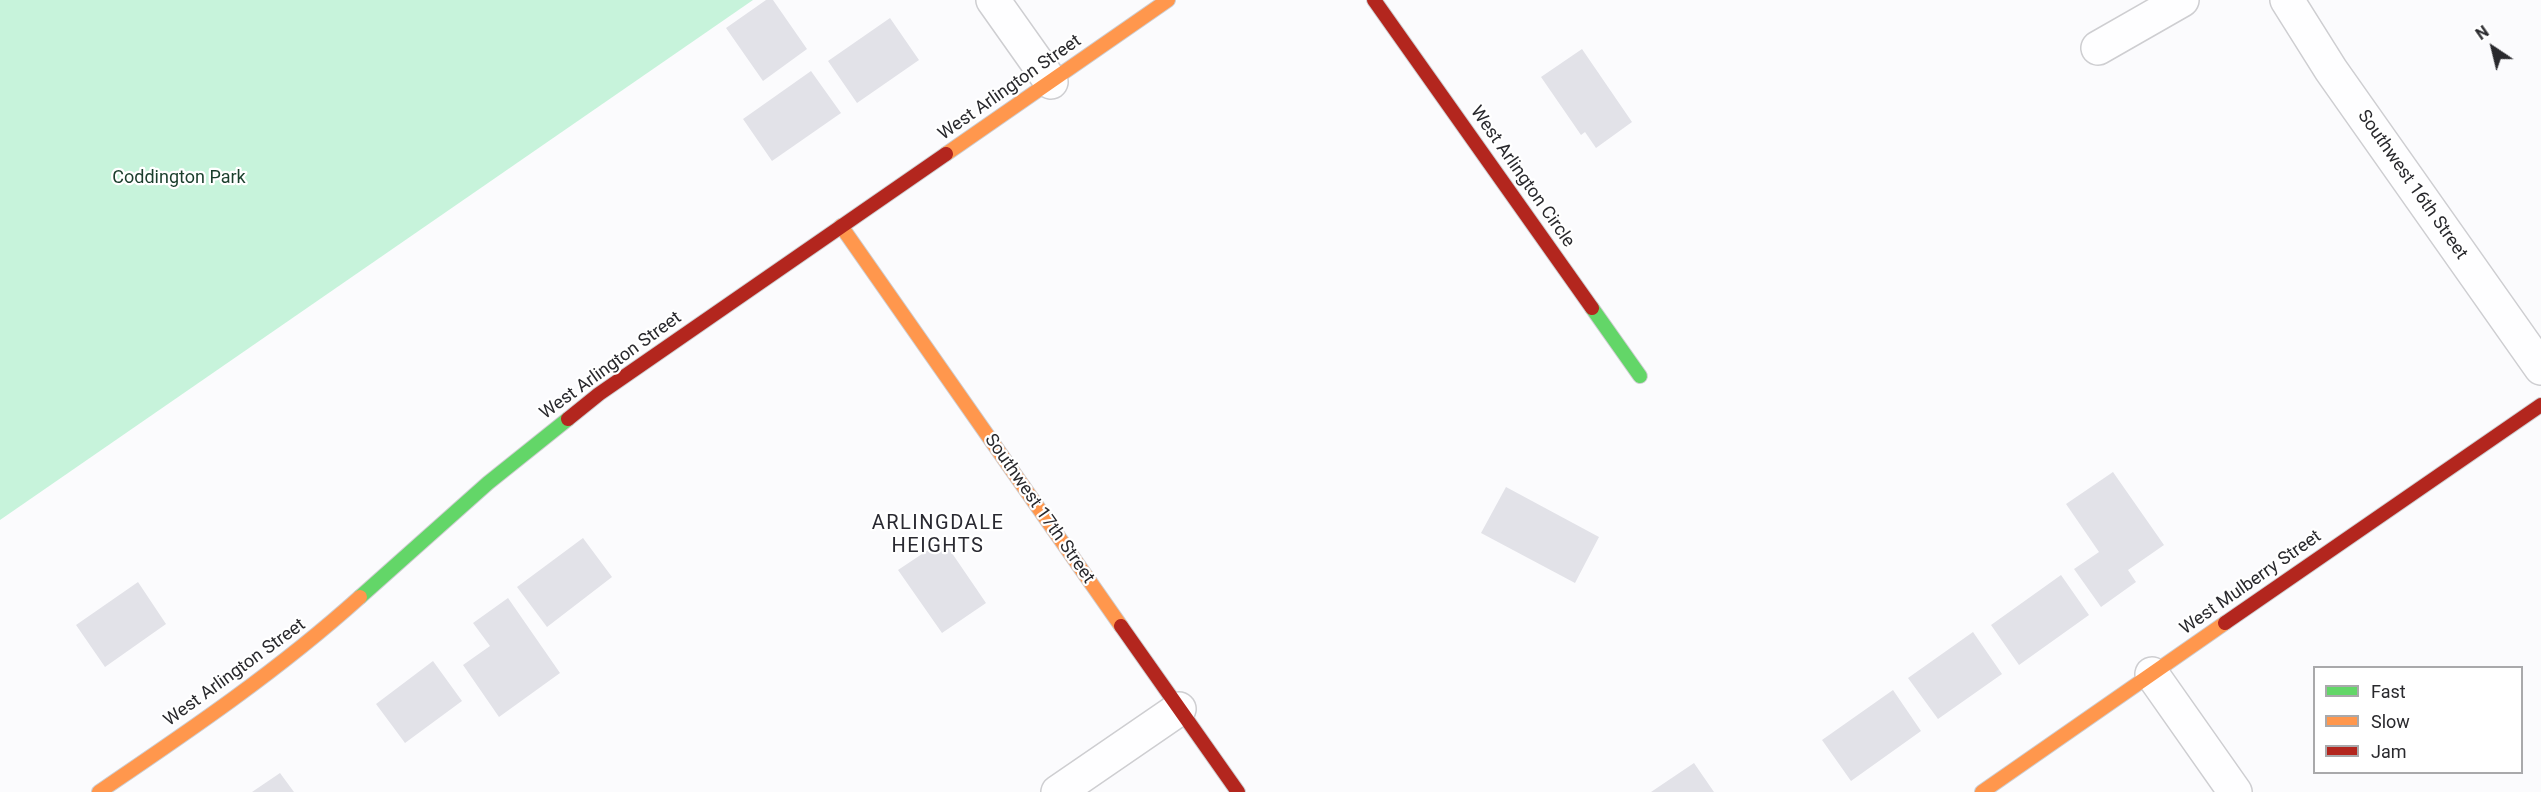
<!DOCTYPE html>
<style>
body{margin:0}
#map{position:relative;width:2541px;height:792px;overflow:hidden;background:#fbfbfd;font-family:Roboto,sans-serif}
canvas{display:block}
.legend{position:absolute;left:2313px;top:666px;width:210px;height:108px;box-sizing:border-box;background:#fff;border:2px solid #a9a9ab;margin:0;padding:8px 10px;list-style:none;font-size:18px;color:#29292d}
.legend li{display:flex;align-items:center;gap:12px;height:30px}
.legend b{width:30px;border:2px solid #a9a9ab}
.north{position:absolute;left:2463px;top:18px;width:60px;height:60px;-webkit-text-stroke:4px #fff;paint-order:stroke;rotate:325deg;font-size:16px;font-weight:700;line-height:24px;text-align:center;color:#29292d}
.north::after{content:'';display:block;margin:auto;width:21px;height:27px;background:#29292d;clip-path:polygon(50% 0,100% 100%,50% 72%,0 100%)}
</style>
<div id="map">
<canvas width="2541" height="792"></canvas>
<ul class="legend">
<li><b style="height:8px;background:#63d668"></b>Fast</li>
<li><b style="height:8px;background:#ff974d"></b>Slow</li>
<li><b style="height:8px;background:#b3261e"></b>Jam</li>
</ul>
<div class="north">N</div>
</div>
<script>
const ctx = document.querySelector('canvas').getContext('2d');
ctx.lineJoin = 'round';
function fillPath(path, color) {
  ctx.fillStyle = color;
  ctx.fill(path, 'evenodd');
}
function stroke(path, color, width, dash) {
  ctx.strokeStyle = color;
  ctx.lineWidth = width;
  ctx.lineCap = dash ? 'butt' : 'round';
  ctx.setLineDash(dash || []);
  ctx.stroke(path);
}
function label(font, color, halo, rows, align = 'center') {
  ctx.font = font + ' Roboto,sans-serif';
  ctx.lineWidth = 4.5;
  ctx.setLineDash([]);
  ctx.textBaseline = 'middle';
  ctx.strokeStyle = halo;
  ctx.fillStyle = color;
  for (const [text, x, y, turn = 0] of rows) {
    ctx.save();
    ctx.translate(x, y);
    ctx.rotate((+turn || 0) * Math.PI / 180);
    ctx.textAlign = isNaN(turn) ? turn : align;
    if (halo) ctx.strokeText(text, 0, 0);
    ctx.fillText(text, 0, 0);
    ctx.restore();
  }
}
const green = new Path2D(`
 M0,0H753L0,520Z`);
const building = new Path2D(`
 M766,0H773L807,49L763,81L726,28Z
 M890,18L919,60L857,103L828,61Z
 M1582,49L1632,122L1596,148L1585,132L1581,135L1541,77Z
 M811,71L841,113L772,161L743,119Z
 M2113,472L2164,545L2128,570L2136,582L2101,607L2074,569L2099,552L2066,504Z
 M1506,487L1599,537L1575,583L1481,533Z
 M583,538L612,577L547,627L517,587Z
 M943,540L986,603L942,633L898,570Z
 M2061,575L2089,615L2019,665L1991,625Z
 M138,582L166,624L105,667L76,625Z
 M508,598L560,673L499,717L463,665L490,646L473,623Z
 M1973,632L2002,674L1938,719L1908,678Z
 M433,661L462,701L405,743L376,704Z
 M1893,690L1921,731L1851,781L1822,740Z
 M1694,763L1714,792H1651Z
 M280,773L294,792H252Z`);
const street = new Path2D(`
 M993,0L1051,82
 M2287,0L2331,70L2541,368
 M2098,48L2182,0
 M2152,674L2235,792
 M1058,792L1179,709`);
const fast = new Path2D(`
 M1592,308L1640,376
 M360,597L488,483L568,419`);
const slow = new Path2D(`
 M946,154L1168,0
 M841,226L1121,626
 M99,792C189,731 279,670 360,597
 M1982,792L2225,623`);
const jam = new Path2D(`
 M1374,0L1592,308
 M568,419L599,394L946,154
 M2225,623L2541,405
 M1121,626L1238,792`);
const streetNames = [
 ["West Arlington Street",1010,88,-35],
 ["West Arlington Circle",1522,177,55],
 ["Southwest 16th Street",2412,185,55],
 ["West Arlington Street",611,366,-36],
 ["Southwest 17th Street",1039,509,55],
 ["West Mulberry Street",2251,583,-35],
 ["West Arlington Street",235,673,-36]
];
const parkNames = [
 ["Coddington Park",179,178]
];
const neighbourhoodNames = [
 ["ARLINGDALE",938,524],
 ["HEIGHTS",938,547]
];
fillPath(green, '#c7f3db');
fillPath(building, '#e2e2e8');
stroke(street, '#ceced1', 36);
stroke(fast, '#ceced1', 16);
stroke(slow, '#ceced1', 16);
stroke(jam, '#ceced1', 16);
stroke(street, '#fefeff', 33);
stroke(fast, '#63d668', 14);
stroke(slow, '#ff974d', 14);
stroke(jam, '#b3261e', 14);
label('18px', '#29292d', '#fff', streetNames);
label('18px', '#1a3e2c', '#fff', parkNames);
ctx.letterSpacing = '1.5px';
label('20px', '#292931', '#fff', neighbourhoodNames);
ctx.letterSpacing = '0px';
</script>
